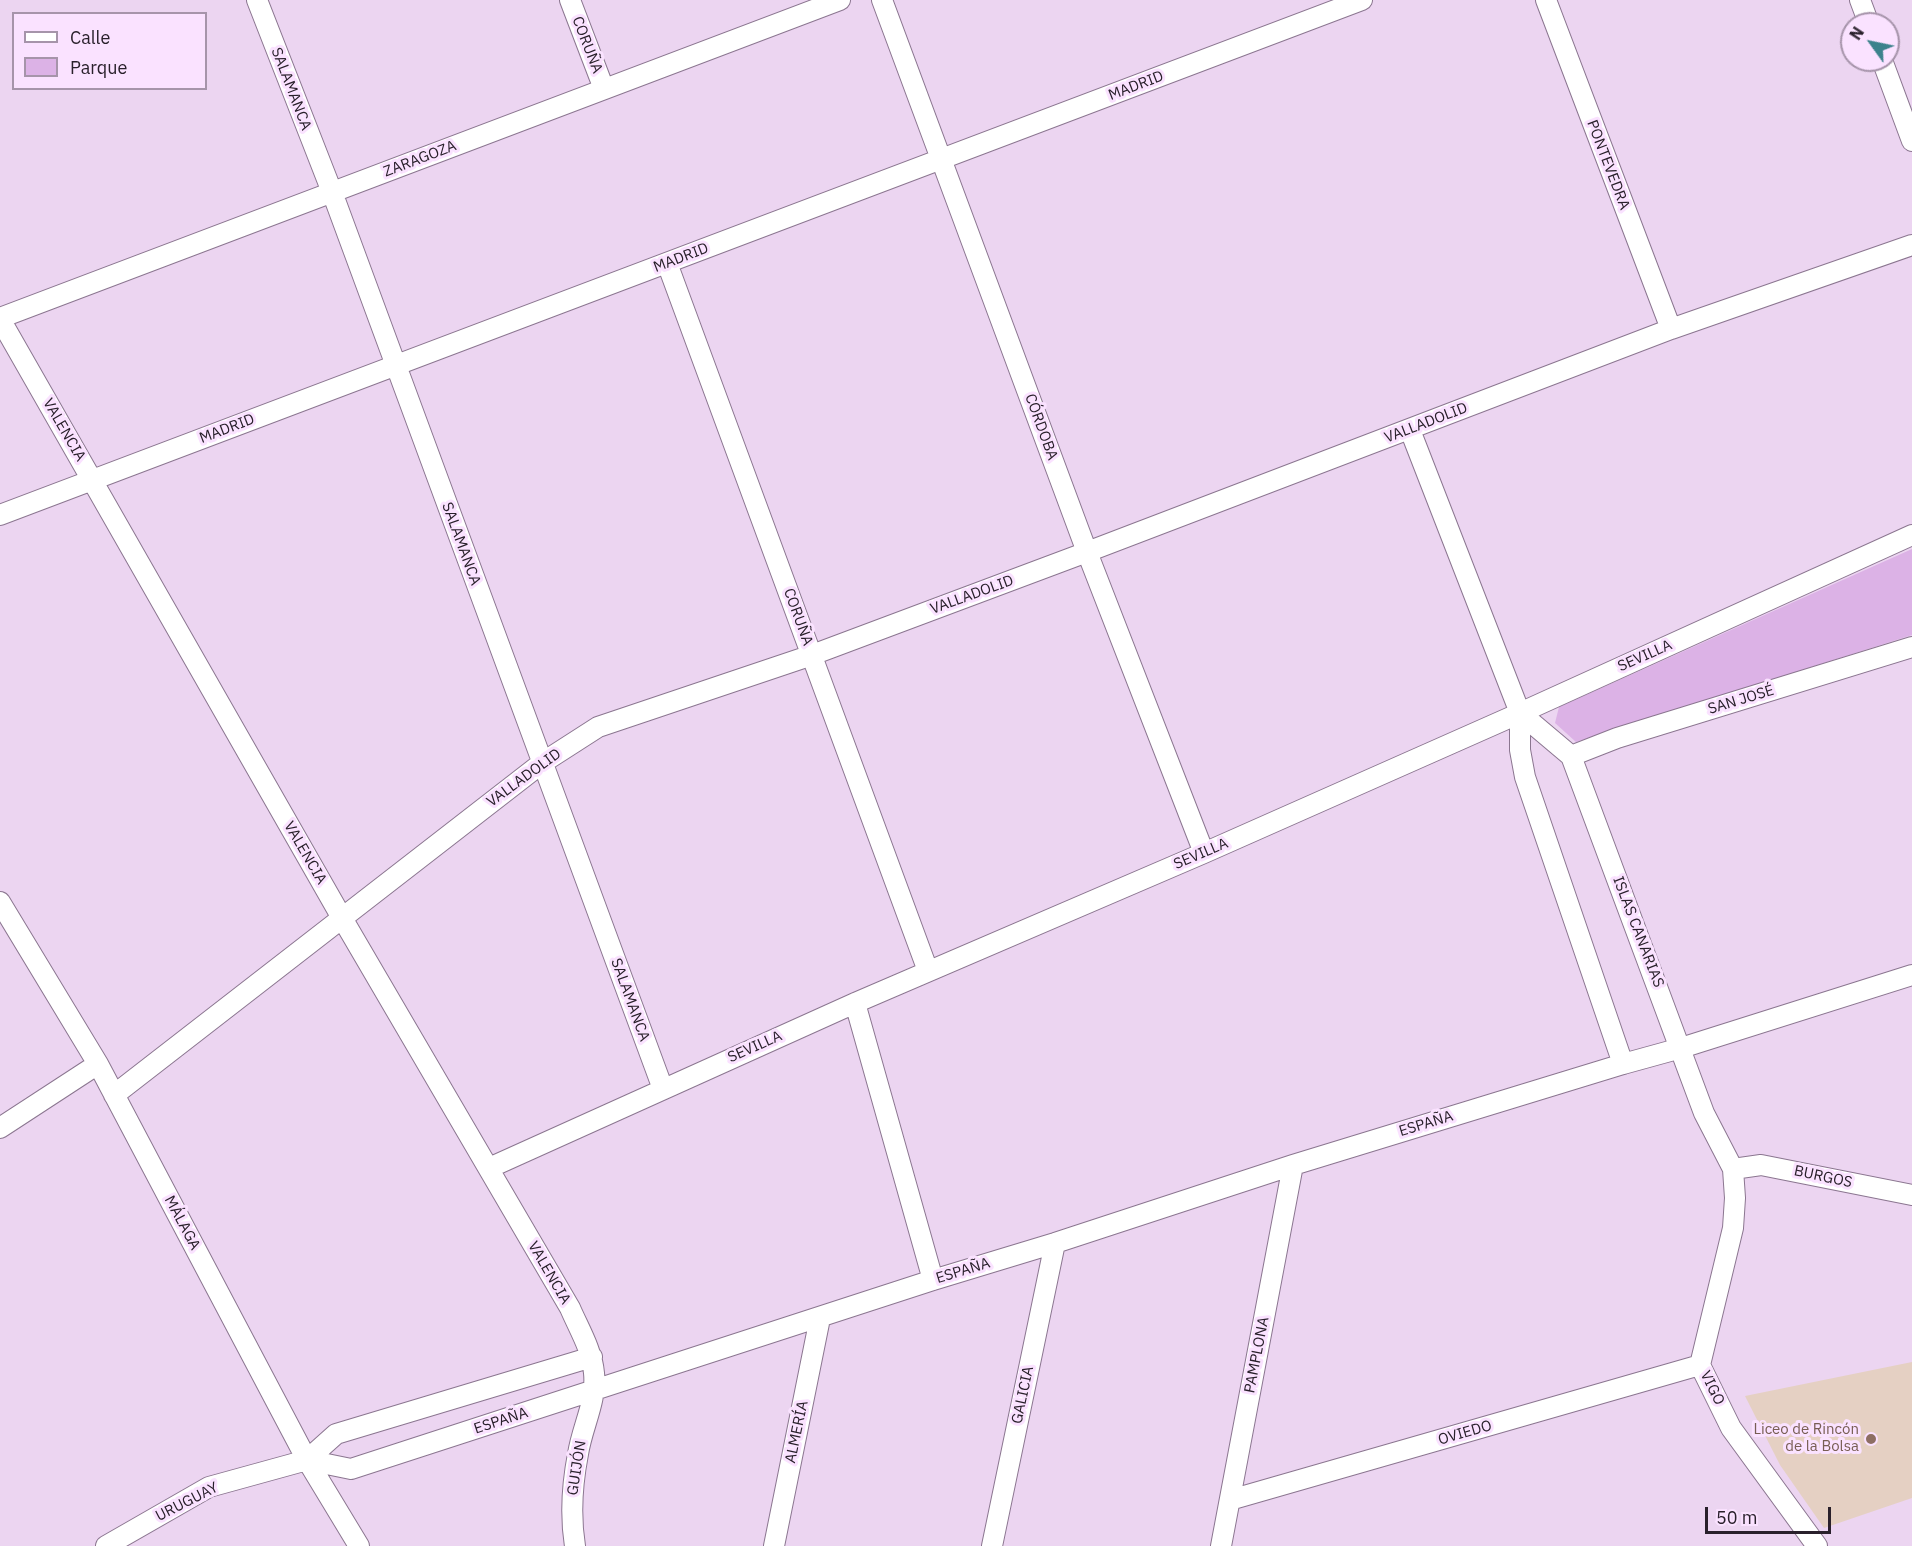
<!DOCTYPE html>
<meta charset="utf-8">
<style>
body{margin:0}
#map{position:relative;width:1912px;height:1546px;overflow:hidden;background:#ecd5f1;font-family:"IBM Plex Sans",sans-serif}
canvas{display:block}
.legend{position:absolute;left:12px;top:12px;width:195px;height:78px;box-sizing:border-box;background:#fae2ff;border:2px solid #a694aa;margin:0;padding:8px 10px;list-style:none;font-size:18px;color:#29202b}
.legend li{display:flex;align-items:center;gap:12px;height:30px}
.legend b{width:30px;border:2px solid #a694aa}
.north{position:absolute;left:1840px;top:12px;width:60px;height:60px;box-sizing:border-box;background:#fae2ff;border:2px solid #a694aa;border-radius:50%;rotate:303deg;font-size:16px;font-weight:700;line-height:24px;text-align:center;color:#29202b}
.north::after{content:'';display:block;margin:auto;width:21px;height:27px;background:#3c828c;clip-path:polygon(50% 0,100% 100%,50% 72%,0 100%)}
.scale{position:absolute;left:1705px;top:1507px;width:126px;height:27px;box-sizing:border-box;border:3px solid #29202b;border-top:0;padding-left:8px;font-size:18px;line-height:21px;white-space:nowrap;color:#29202b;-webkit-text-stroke:4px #fae2ff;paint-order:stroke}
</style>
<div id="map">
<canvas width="1912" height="1546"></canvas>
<ul class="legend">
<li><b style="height:8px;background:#fff"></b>Calle</li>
<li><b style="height:16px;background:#dcb2e6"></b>Parque</li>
</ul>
<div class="north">N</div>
<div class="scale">50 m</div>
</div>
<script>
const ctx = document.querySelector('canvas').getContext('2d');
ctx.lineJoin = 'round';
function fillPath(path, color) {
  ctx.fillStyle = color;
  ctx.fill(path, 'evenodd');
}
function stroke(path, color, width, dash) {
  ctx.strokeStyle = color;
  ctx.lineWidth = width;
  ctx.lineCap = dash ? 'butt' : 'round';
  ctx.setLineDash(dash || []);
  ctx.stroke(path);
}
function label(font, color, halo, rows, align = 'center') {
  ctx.font = font + ' "IBM Plex Sans",sans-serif';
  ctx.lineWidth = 6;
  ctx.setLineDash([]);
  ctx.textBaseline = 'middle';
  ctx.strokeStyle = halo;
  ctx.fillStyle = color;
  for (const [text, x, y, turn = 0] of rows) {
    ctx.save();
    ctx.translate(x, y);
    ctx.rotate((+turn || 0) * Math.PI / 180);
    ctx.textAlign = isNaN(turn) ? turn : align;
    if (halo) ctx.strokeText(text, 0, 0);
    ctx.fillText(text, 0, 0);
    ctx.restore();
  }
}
const education = new Path2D(`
 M1912,1362V1498L1824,1528L1780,1465L1745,1396Z`);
const green = new Path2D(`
 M1912,549V635L1576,742L1555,723L1559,707Z`);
const street = new Path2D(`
 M257,0L332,192L663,1089
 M570,0L604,89
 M882,0L1087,552L1204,853
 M1546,0L1671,329
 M1860,0L1869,24
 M1882,60L1912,141
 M667,263L928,971
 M0,318L840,0
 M0,319L342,918L570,1308C579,1329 592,1350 594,1373C597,1401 582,1427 578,1454C572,1485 570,1515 575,1546
 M1410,430L1520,713L1571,756L1704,1113L1733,1169L1735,1198L1733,1228L1700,1365L1731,1428L1817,1546
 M0,515L1362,0
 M1520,713V750L1525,777L1623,1064
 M1571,756L1617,738L1912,647
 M0,902L98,1064L307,1460L359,1546
 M855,1003L933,1280
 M114,1095L542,763L598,727L812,655L1087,552L1671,329L1912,245
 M0,1128L98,1064
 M489,1168L855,1003L1204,853L1520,713L1912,535
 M1733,1169L1761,1165L1912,1195
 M307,1460L336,1434L592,1357
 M1230,1500L1700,1365
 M106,1546L209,1487L307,1460L351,1469L933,1280L1055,1243L1293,1165L1623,1064L1681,1048L1912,975
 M774,1546L820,1318
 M992,1546L1055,1243
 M1221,1546L1293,1165`);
const markers = [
 [1871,1439,6,"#8d6e63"]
];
const streetNames = [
 ["CORUÑA",587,45,69],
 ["MADRID",1136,86,-21],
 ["SALAMANCA",291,89,69],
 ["ZARAGOZA",420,159,-21],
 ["PONTEVEDRA",1608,165,69],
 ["MADRID",681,258,-21],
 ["VALLADOLID",1426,423,-21],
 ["CÓRDOBA",1041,427,70],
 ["MADRID",227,429,-21],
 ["VALENCIA",64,430,60],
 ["SALAMANCA",461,544,70],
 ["VALLADOLID",972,595,-20],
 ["CORUÑA",798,617,70],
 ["SEVILLA",1645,656,-24],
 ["SAN JOSÉ",1741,700,-17],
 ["VALLADOLID",524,778,-36],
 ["VALENCIA",305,853,60],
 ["SEVILLA",1201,854,-23],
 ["ISLAS CANARIAS",1638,932,69],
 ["SALAMANCA",630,1000,70],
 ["SEVILLA",755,1047,-24],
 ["ESPAÑA",1426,1124,-17],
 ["BURGOS",1823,1177,12],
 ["MÁLAGA",182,1223,62],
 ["ESPAÑA",963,1271,-17],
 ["VALENCIA",549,1273,60],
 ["PAMPLONA",1257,1355,-79],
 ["VIGO",1712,1388,64],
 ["GALICIA",1023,1395,-78],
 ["ESPAÑA",501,1421,-18],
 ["ALMERÍA",797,1432,-78],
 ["OVIEDO",1465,1433,-16],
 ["GUIJÓN",577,1468,-81],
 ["URUGUAY",187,1502,-27]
];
const educationNames = [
 ["Liceo de Rincón",1859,1430],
 ["de la Bolsa",1859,1447]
];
fillPath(education, '#e5d0c3');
fillPath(green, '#dcb2e6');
stroke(street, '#8b7690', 22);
stroke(street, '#fff', 20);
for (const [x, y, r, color] of markers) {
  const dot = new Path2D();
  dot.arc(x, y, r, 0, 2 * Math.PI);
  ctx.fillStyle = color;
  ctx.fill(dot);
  stroke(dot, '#fae2ff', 2);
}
label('15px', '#29202b', '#fae2ff', streetNames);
label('15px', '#785e54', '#fae2ff', educationNames, 'right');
</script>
